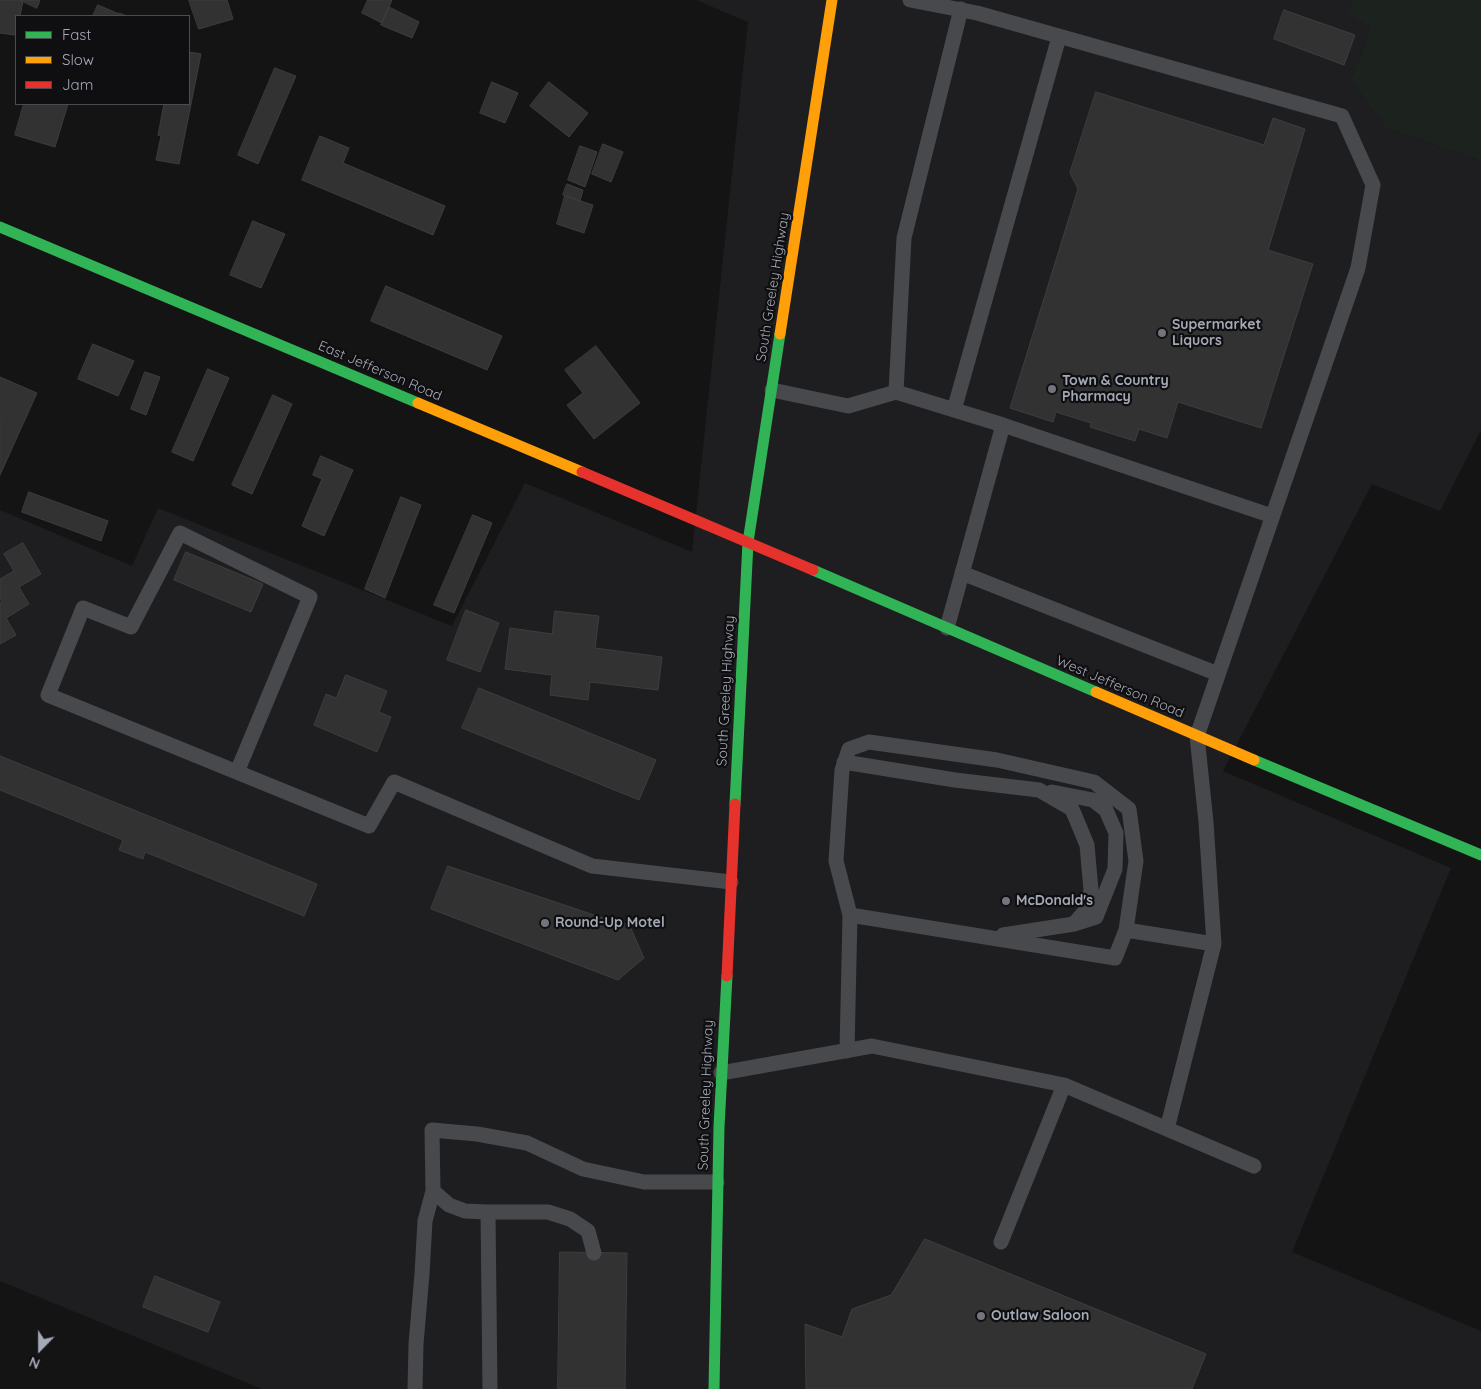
<!DOCTYPE html>
<style>
body{margin:0}
#map{position:relative;width:1481px;height:1389px;overflow:hidden;background:#141414;font-family:Quicksand,sans-serif}
canvas{display:block}
.legend{position:absolute;left:15px;top:15px;width:175px;height:90px;box-sizing:border-box;background:#0f0e10;border:1px solid #4b4c52;margin:0;padding:6px 9px;list-style:none;font-size:15px;color:#a4a9b6}
.legend li{display:flex;align-items:center;gap:10px;height:25px}
.legend b{width:25px;border:1px solid #4b4c52}
.north{position:absolute;left:15px;top:1324px;width:50px;height:50px;-webkit-text-stroke:4px #0f0e10;paint-order:stroke;rotate:202deg;font-size:14px;font-weight:700;line-height:20px;text-align:center;color:#a4a9b6}
.north::after{content:'';display:block;margin:auto;width:18px;height:22px;background:#a4a9b6;clip-path:polygon(50% 0,100% 100%,50% 72%,0 100%)}
</style>
<div id="map">
<canvas width="1481" height="1389"></canvas>
<ul class="legend">
<li><b style="height:6px;background:#30b455"></b>Fast</li>
<li><b style="height:6px;background:#ff9f0a"></b>Slow</li>
<li><b style="height:6px;background:#e5322d"></b>Jam</li>
</ul>
<div class="north">N</div>
</div>
<script>
const ctx = document.querySelector('canvas').getContext('2d');
ctx.lineJoin = 'round';
function fillPath(path, color) {
  ctx.fillStyle = color;
  ctx.fill(path, 'evenodd');
}
function stroke(path, color, width, dash) {
  ctx.strokeStyle = color;
  ctx.lineWidth = width;
  ctx.lineCap = dash ? 'butt' : 'round';
  ctx.setLineDash(dash || []);
  ctx.stroke(path);
}
function label(font, color, halo, rows, align = 'center') {
  ctx.font = font + ' Quicksand,sans-serif';
  ctx.lineWidth = 4.5;
  ctx.setLineDash([]);
  ctx.textBaseline = 'middle';
  ctx.strokeStyle = halo;
  ctx.fillStyle = color;
  for (const [text, x, y, turn = 0] of rows) {
    ctx.save();
    ctx.translate(x, y);
    ctx.rotate((+turn || 0) * Math.PI / 180);
    ctx.textAlign = isNaN(turn) ? turn : align;
    if (halo) ctx.strokeText(text, 0, 0);
    ctx.fillText(text, 0, 0);
    ctx.restore();
  }
}
const built = new Path2D(`
 M696,0H1352L1348,14L1371,27L1351,80L1386,128L1481,161V430L1440,511L1372,484L1223,771L1451,868L1292,1252L1481,1331V1389H262L0,1281V510L132,566L158,508L452,626L525,483L692,552L748,22Z`);
const green = new Path2D(`
 M1352,0H1481V161L1386,128L1351,80L1371,27L1347,14Z`);
const building = new Path2D(`
 M0,0H20L23,1L20,16H16L15,35L0,33Z
 M20,0H40L37,8Z
 M189,0H227L233,19L199,29Z
 M368,0H392L382,23L362,13Z
 M98,5L119,14V13L127,16H93Z
 M389,7L419,22L412,38L381,25Z
 M1284,10L1355,35L1344,65L1274,39Z
 M189,52L201,54L179,164L156,160L161,136L158,135L164,104H189Z
 M275,68L296,76L258,164L238,155Z
 M492,82L518,93L505,123L480,113Z
 M549,82L588,113L569,137L530,106Z
 M1096,92L1264,145L1273,118L1305,129L1268,250L1313,264L1261,428L1178,402L1167,438L1139,429L1135,441L1090,427L1091,423L1056,412L1053,422L1010,408L1078,189L1070,173Z
 M24,104H68L55,147L15,135Z
 M320,136L349,148L343,163L445,206L433,235L302,180Z
 M603,144L623,152L611,182L592,174Z
 M580,146L597,152L585,187L568,180Z
 M567,184L583,190L580,201L563,195Z
 M565,196L593,205L584,233L557,224Z
 M253,221L285,234L261,288L230,275Z
 M386,286L502,336L487,370L371,321Z
 M93,344L134,361L118,396L78,379Z
 M596,346L640,403L594,439L567,405L583,393L565,370Z
 M208,369L229,378L193,461L172,452Z
 M145,372L160,377L146,415L131,409Z
 M0,377L37,393L0,475Z
 M273,395L292,404L252,494L232,485Z
 M321,456L353,470L324,536L302,526L322,479L313,475Z
 M29,492L108,521L101,541L22,512Z
 M401,497L421,505L385,598L365,589Z
 M473,515L492,523L454,613L434,605Z
 M23,543L41,574L19,587L29,604L6,618L16,635L0,644V603L2,602L0,598V579L14,571L4,554Z
 M186,552L263,584L251,612L174,580Z
 M466,610L499,623L480,672L447,660Z
 M555,611L599,616L595,648L662,657L658,690L590,682L588,700L550,695L552,675L505,669L510,628L552,634Z
 M346,675L387,691L379,712L391,717L377,752L314,725L326,694L336,698Z
 M479,688L656,760L639,800L462,728Z
 M0,756L317,884L304,916L145,852L143,859L119,850L123,840L0,790Z
 M448,866L615,922L629,924L644,958L618,980L431,909Z
 M925,1239L1206,1354L1192,1389H806L805,1324L842,1337L852,1309L891,1295Z
 M560,1252L627,1253L625,1389H558Z
 M155,1276L220,1302L208,1332L143,1307Z`);
const lane = new Path2D(`
 M910,0L977,13L1342,116L1373,185L1358,268L1197,736L1206,822L1214,944L1167,1129
 M772,390L848,406L896,392L1003,425L947,628
 M896,392L904,238L961,9
 M954,410L1059,37
 M1003,425L1272,516
 M962,573L1218,674
 M844,762L955,780L1039,790L1072,809L1087,845L1091,890L1086,910L1074,924L1003,935
 M237,772L310,597L180,533L131,627L83,608L48,695L369,826L394,782L592,866L731,882
 M1052,792L1093,800L1106,810L1116,833L1115,869L1096,917L1074,924
 M1126,930L1214,944
 M847,1051L850,915L836,861L842,770L849,749L869,742L997,760L1094,782L1129,809L1136,861L1126,930L1115,958L850,915
 M721,1073L872,1046L1064,1085L1254,1166
 M433,1191L449,1205L465,1211L488,1212L490,1389
 M488,1212H548L570,1219L588,1231L594,1253
 M1001,1242L1064,1085
 M415,1389L416,1344L422,1274L425,1221L433,1191L432,1130L477,1134L527,1143L583,1169L644,1182H717`);
const fast = new Path2D(`
 M0,227L418,403
 M813,570L1096,692
 M1254,760L1481,855
 M735,804L748,542L780,334
 M714,1389L719,1127L727,976`);
const slow = new Path2D(`
 M780,334L832,0
 M418,403L582,472
 M1096,692L1254,760`);
const jam = new Path2D(`
 M582,472L813,570
 M727,976L735,804`);
const markers = [
 [1162,333,5,"#72757d"],
 [1052,389,5,"#72757d"],
 [1006,901,5,"#72757d"],
 [545,923,5,"#72757d"],
 [981,1316,5,"#72757d"]
];
const streetNames = [
 ["South Greeley Highway",773,287,-81],
 ["East Jefferson Road",380,371,23],
 ["West Jefferson Road",1120,687,23],
 ["South Greeley Highway",726,691,-87],
 ["South Greeley Highway",706,1095,-88]
];
const poiNames = [
 ["Supermarket",1172,325],
 ["Liquors",1172,341],
 ["Town & Country",1062,381],
 ["Pharmacy",1062,397],
 ["McDonald's",1016,901],
 ["Round-Up Motel",555,923],
 ["Outlaw Saloon",991,1316]
];
fillPath(built, '#1e1e20');
fillPath(green, '#1c231e');
fillPath(building, '#323233');
stroke(building, '#3d3d40', 1);
stroke(lane, '#48494d', 15);
stroke(fast, '#30b455', 11);
stroke(slow, '#ff9f0a', 11);
stroke(jam, '#e5322d', 11);
for (const [x, y, r, color] of markers) {
  const dot = new Path2D();
  dot.arc(x, y, r, 0, 2 * Math.PI);
  ctx.fillStyle = color;
  ctx.fill(dot);
  stroke(dot, '#0f0e10', 2);
}
label('14px', '#a4a9b6', '#0f0e10', streetNames);
label('bold 14px', '#a4a9b6', '#0f0e10', poiNames, 'left');
</script>
